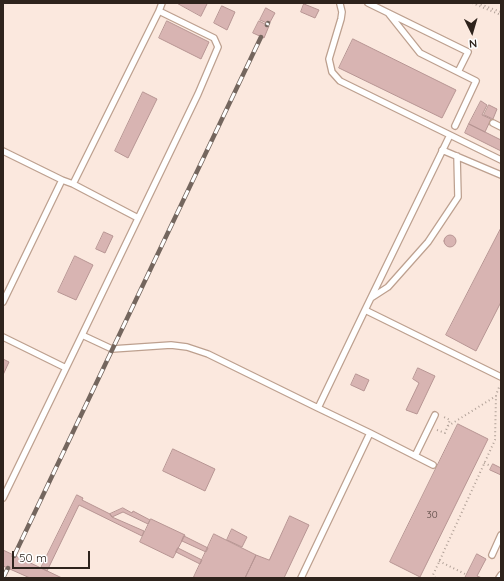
<!DOCTYPE html>
<style>
body{margin:0}
#map{position:relative;width:504px;height:581px;overflow:hidden;background:#fbe8de;font-family:Quicksand,sans-serif}
canvas{display:block}
.frame{position:absolute;inset:0;border:4px solid #2e231c;pointer-events:none}
.north{position:absolute;left:452px;top:12px;width:40px;height:40px;-webkit-text-stroke:3px #fff;paint-order:stroke;rotate:175deg;font-size:11px;font-weight:700;line-height:16px;text-align:center;color:#2e231c}
.north::after{content:'';display:block;margin:auto;width:14px;height:18px;background:#2e231c;clip-path:polygon(50% 0,100% 100%,50% 72%,0 100%)}
.scale{position:absolute;left:12px;top:551px;width:78px;height:18px;box-sizing:border-box;border:2px solid #2e231c;border-top:0;padding-left:5px;font-size:12px;line-height:14px;white-space:nowrap;color:#2e231c;-webkit-text-stroke:3px #fff;paint-order:stroke}
</style>
<div id="map">
<canvas width="504" height="581"></canvas>
<div class="frame"></div>
<div class="north">N</div>
<div class="scale">50 m</div>
</div>
<script>
const ctx = document.querySelector('canvas').getContext('2d');
ctx.lineJoin = 'round';
function fillPath(path, color) {
  ctx.fillStyle = color;
  ctx.fill(path, 'evenodd');
}
function stroke(path, color, width, dash) {
  ctx.strokeStyle = color;
  ctx.lineWidth = width;
  ctx.lineCap = dash ? 'butt' : 'round';
  ctx.setLineDash(dash || []);
  ctx.stroke(path);
}
function label(font, color, halo, rows, align = 'center') {
  ctx.font = font + ' Quicksand,sans-serif';
  ctx.lineWidth = 3;
  ctx.setLineDash([]);
  ctx.textBaseline = 'middle';
  ctx.strokeStyle = halo;
  ctx.fillStyle = color;
  for (const [text, x, y, turn = 0] of rows) {
    ctx.save();
    ctx.translate(x, y);
    ctx.rotate((+turn || 0) * Math.PI / 180);
    ctx.textAlign = isNaN(turn) ? turn : align;
    if (halo) ctx.strokeText(text, 0, 0);
    ctx.fillText(text, 0, 0);
    ctx.restore();
  }
}
const building = new Path2D(`
 M177,3H206L207,4L201,16Z
 M304,4L319,10L315,18L301,12Z
 M222,6L235,12L227,30L214,23Z
 M266,8L275,13L269,24L260,20Z
 M167,21L209,42L201,59L159,38Z
 M259,21L269,26L264,38L253,33Z
 M353,39L456,90L442,118L339,68Z
 M143,92L157,99L128,158L115,151Z
 M481,101L487,105L482,115L491,119L485,132L469,124Z
 M489,105L497,109L493,119L484,115Z
 M469,124L501,140V151L465,133Z
 M501,228V302L476,351L446,335Z
 M104,232L113,236L105,253L96,249Z
 M444 241a6 6 0 1 1 12 0a6 6 0 1 1-12 0Z
 M75,256L93,265L76,300L58,292Z
 M3,359L9,362L3,375Z
 M418,368L435,376L417,414L406,410L419,383L413,379Z
 M356,374L369,380L364,391L351,385Z
 M458,424L488,439L420,577L390,562Z
 M173,449L215,469L205,491L163,471Z
 M493,464L501,468V475L490,470Z
 M77,495L83,498L82,500L110,514L112,517L144,531L142,536L79,505L47,571L41,568Z
 M123,508L132,513L133,511L150,520L148,524L123,512L112,517L110,514Z
 M290,516L309,525L284,578H245L256,555L269,560Z
 M151,519L185,535L173,558L140,542Z
 M232,529L247,537L242,547L227,540Z
 M214,534L256,555L245,578H197L194,577Z
 M184,536L208,548L206,552L182,541Z
 M178,548L202,560L200,564L176,552Z
 M3,550L41,568L62,578H30L3,566Z
 M477,554L486,559L477,576L482,578H465Z`);
const path = new Path2D(`
 M472,3L501,15
 M477,3L501,12
 M448,426L496,396
 M437,430L445,433L450,420L442,416
 M484,463L491,466
 M439,561L467,575
 M435,578L433,575L495,440L496,395L500,385`);
const service = new Path2D(`
 M162,3L159,11L214,38L218,47L198,94L82,335L112,349L171,345L187,347L208,354L318,408L365,310
 M368,3L468,52L458,72L420,53L389,14
 M340,4L342,12L341,19L329,59L332,72L340,81L450,135
 M493,123L501,127
 M455,126L476,81L458,72
 M442,150L501,175
 M3,151L62,180L3,302
 M501,160L450,135L365,310L501,377
 M62,180L73,184L138,218
 M73,184L159,11
 M371,298L388,287L428,242L458,197L457,156
 M3,337L66,368
 M370,433L433,465
 M415,456L435,415
 M3,498L82,335
 M492,555L501,535
 M301,578L370,433L318,408
 M499,578L501,575`);
const rail = new Path2D(`
 M267,25L268,23
 M14,556L261,37
 M3,578L8,568`);
const numberNames = [
 ["30",432,515]
];
fillPath(building, '#d8b4b2');
stroke(building, '#b79593', 1);
stroke(service, '#bda08f', 8);
stroke(path, '#b1a198', 2, [1, 3]);
stroke(service, '#fff', 5.5);
stroke(rail, '#74665e', 4.5);
stroke(rail, '#fff', 3, [9]);
label('10px', '#584742', null, numberNames);
</script>
